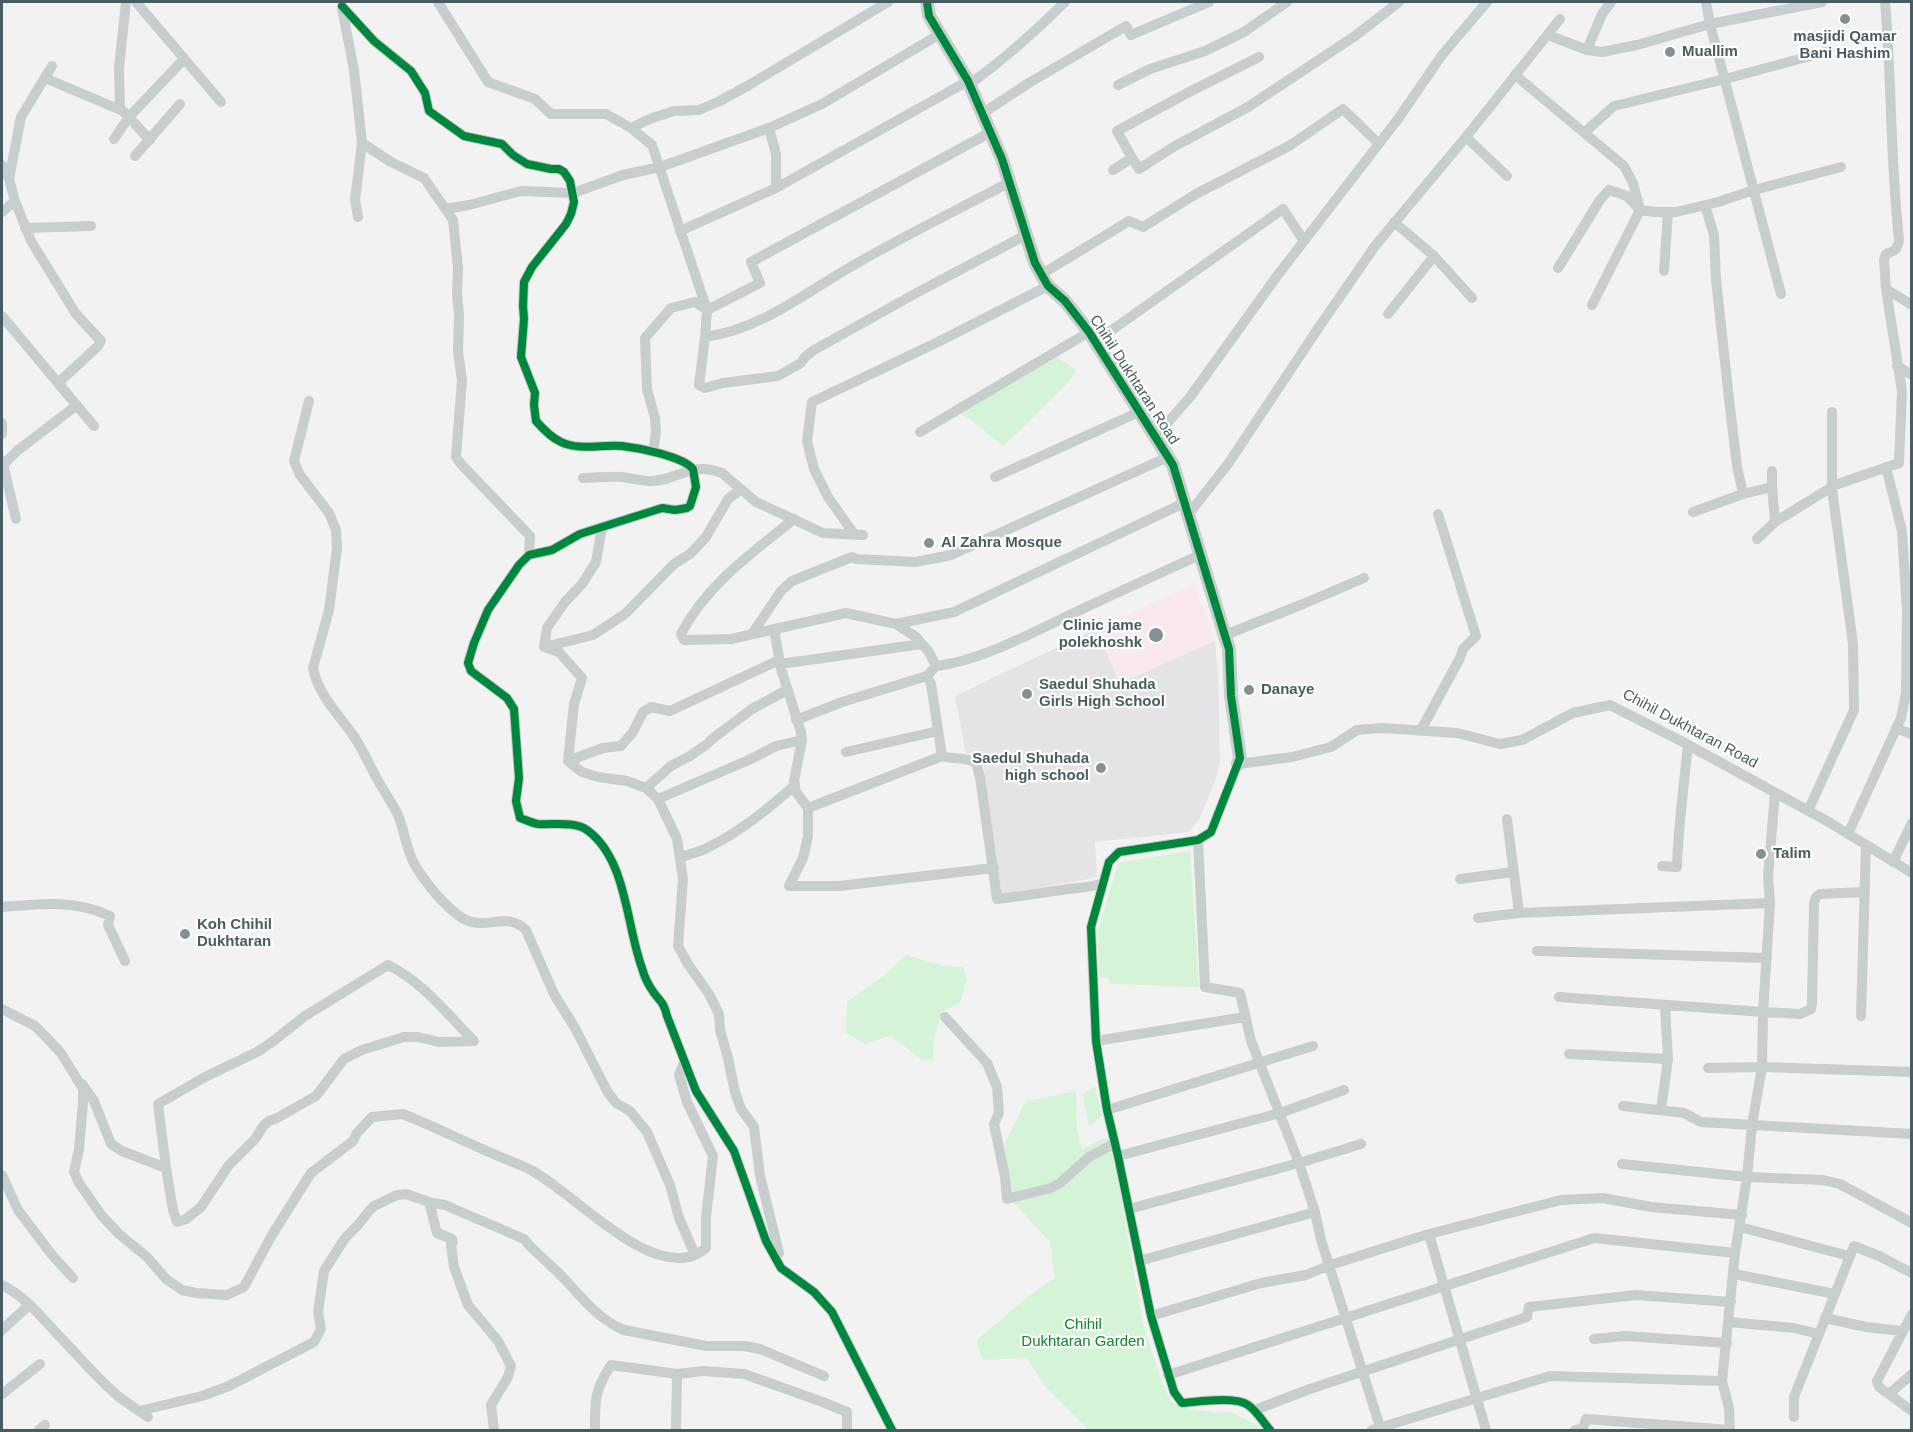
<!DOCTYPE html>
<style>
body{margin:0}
#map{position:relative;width:1913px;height:1432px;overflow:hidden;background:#f3f2f2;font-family:Helvetica,sans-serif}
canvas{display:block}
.frame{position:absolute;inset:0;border:3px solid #475d61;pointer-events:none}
</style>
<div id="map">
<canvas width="1913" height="1432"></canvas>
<div class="frame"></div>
</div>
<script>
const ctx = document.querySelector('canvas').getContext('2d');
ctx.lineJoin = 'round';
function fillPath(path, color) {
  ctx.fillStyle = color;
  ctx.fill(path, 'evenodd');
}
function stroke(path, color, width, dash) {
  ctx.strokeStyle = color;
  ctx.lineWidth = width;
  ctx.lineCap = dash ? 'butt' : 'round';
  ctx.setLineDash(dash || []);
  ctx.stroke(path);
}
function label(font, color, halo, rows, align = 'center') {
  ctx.font = font + ' Helvetica,sans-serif';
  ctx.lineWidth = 4.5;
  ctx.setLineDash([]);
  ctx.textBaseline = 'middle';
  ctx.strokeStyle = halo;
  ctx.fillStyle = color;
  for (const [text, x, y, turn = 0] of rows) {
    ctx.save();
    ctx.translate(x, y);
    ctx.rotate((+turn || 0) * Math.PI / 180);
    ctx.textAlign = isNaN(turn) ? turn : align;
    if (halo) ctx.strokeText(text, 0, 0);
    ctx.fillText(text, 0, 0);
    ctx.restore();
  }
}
const education = new Path2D(`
 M1096,629L1120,683L1215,641L1218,677L1220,760L1217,776L1199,820L1189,832L1095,842L1097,877L999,896L982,752L966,754L955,696Z`);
const medical = new Path2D(`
 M1195,583L1215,641L1120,683L1096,629Z`);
const green = new Path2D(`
 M1057,357L1076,370L1072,378L1029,422L1003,446L974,422L958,412Z
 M1190,851L1199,987L1110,984L1107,978L1099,977L1098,931L1118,863Z
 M906,955L944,966L963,967L967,979L960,1003L942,1012L934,1039L933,1059L922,1060L891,1036L865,1044L846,1033L847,1002L883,976Z
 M1095,1086L1102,1116L1089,1126L1082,1094Z
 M1076,1091L1077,1130L1082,1149L1108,1137L1121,1196L1143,1324L1162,1382L1171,1401L1180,1407L1218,1413L1231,1412L1252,1422L1261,1430H1089L1043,1384L1027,1358L982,1360L977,1340L1026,1298L1055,1278L1050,1242L1011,1200L1002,1157L1006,1141L1024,1104L1028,1101Z`);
const minor = new Path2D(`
 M136,2L221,102
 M438,2L488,82L535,99L551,114H606L631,128L652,145L707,310L705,337C760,330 805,293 852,266C904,236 957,210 1010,182
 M1706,2L1710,24L1781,294
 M342,6L374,41L411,71L425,93L429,111L464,136L502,144L513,155L527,164L551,169H559L564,172L570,181L574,202L571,214L566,224L532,267L524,282L523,306L524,319L521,357L535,393L534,405L536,421C543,429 552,438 561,442C579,451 603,444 622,446C639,448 682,456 693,469L696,487L690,506L687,508L675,510L662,508L580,534L552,550L529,555L519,565L488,610L474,643L468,663L471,671L507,698L514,709L519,778L516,801L520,818C526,820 532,823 538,824C552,825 575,821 587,830C627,859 626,925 642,968C644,976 649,986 654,993C661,1002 664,1003 667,1016L696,1091L734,1151L766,1241L781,1268L814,1292L832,1312L892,1430
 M342,8L354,70L362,143L355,200L358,217
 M1548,35L1587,50L1602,52L1637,45L1710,24L1822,2
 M1587,50L1602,14L1611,2
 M1515,75L1624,166L1633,183L1640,210L1592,305
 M45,78L123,111L150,140
 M970,84C1003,60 1036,31 1065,2
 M1118,85L1150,69L1205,51L1244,32L1287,2
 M120,109L119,68L126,2
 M983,113L1032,81L1126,26L1131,35L1209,2
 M631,128L652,118L674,111L699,110L720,101L749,85L888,2
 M769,128L776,154V188
 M1585,132L1614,106L1725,79L1829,51
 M1466,137L1507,176
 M114,139L129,117L184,59
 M362,143L391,162L424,178L453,220L458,268L457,294L459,315L458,352L462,380L456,457L461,464L530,536L529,555
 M135,156L180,104
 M1132,158L1117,131L1191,91L1259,57
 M2,165L9,179L15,201L31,241L76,314L101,341L98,346L58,383
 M1113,170L1132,158L1139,169L1175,146L1248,107L1355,36L1399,2
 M9,179L21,117L52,66
 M1705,205L1714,235L1716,280L1729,399L1737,466L1743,494
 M445,209L469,205L521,191L573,193L623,175L660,167L769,128L822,104L940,34
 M2,212L15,201
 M1394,222L1434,256L1472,298
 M25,228L91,226
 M680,231L776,188L968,81
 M1558,268L1600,200L1609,190L1627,196L1640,210L1655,212H1676L1718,202L1754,190L1841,167
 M1664,271L1668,212
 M1042,274L1129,221L1143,227L1196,194L1289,146L1343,109L1378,143
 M1886,289L1912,305
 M707,310L760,283L751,262L991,132
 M1388,314L1434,256
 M2,316L94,426
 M705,337L699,385L705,388L723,383L778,376L801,363L805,357L814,350L920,291L1026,235
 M1095,342L1283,209L1304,241
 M1897,366L1912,375
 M309,401L294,461L300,475L329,513L336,530L337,548L329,610L313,668C318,694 338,714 353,735C362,748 369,764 377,779C384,791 392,803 398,815C405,832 406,851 416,867C427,884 442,903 458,915C483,935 505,909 526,930L554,994L575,1028L607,1091L616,1103L630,1111L647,1132L670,1185L679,1218L695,1255
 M2,423V434
 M920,432L1089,332
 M1155,437L1190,397L1277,276L1398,119L1442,55L1487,2
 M653,452L656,432L655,418L647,389L645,338L671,308L695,302L707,310
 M2,460L16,519
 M3,465L17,451L77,405
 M1772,471V487L1775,522
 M995,477L1139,412
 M583,478C596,478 609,476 621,477C631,478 640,481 649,481C677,482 689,460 722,473L756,502L823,533L863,535
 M1693,512L1743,494L1772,487
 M1188,515L1228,464L1317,330L1375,246L1466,137L1560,19
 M794,519C752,553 707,584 681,634L684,640L731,639L846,613L896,624L916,637L929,652L936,666C983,660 1031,633 1074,613C1116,593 1158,574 1200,555
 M602,527L596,562L582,584L565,602L547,628L544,647L559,652L582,678L574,704L568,761L582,772L598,777L627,781L646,788L658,799L677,839L683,879L678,946L688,964L709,994L719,1014L720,1030L728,1058L735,1092L741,1109L754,1127L760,1176L779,1253L777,1256
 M854,534L828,497L814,469L807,441L812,402L938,342L1048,286
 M1757,539L1775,522L1835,485L1899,463L1902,391L1886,289L1884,260L1886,254C1895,251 1898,249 1899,239C1890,160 1892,81 1885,2
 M896,624L954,612L1184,503
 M774,629L781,669L801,732L802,740L794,781L796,792L808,808V836L803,858L789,886H839L994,868
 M752,634L781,591L792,581L852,557L856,559L916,562L951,555L1168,457
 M1225,635L1303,604L1364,578
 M544,647L593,635L625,614L674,564L690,554L706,537L728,499L740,490
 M780,664L922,644
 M936,666L927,676L931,684L942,756C954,760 965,756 976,763L980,777L997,899C1019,897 1040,893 1062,890C1076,887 1089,889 1103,883
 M796,720L842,702L927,676
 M1897,729L1912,734
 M1421,730L1460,658L1463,649L1476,636L1438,514
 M846,752L938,731
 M568,761L603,748L621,746L633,732L643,712L651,707L670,711L779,660
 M646,788L671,766L690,756L707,744L712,739L752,709L787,690
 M658,799L751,759L776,746L802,740
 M808,808L942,756
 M1808,811L1854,710L1853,644L1832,489V412
 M1507,819L1519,913
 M1848,834L1901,718L1906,693L1907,611L1902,531L1886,467
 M1198,840L1205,987L1240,993L1251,1041L1299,1163L1315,1212L1321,1240L1381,1430
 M681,857C689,854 699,852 707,848C740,832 768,809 795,785
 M1893,862L1912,823
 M1662,866L1677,867C1678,826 1684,786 1688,745
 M1460,879L1514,872
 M2,907C41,904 73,899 110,916L108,925L125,961
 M1478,918L1519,913L1770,903
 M1537,951L1767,958
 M1559,997L1763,1012L1800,1014L1811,1009L1812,1003L1814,903L1816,897L1820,894L1865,892
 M2,1009L35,1026L45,1036L61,1053L83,1089V1103L79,1149L74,1172L79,1183L102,1216L119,1234L147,1257L166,1279L182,1290L196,1293L227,1295L244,1287L272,1235L311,1173L353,1141L357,1133L372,1117L403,1114C435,1127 465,1142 496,1155C507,1160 519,1164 529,1169C573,1191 644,1275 695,1255C699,1254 703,1250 706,1248V1217L713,1156L687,1102L679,1075L684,1062
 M1861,1016L1866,845
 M945,1017L987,1063L997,1087L999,1113L994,1124L1005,1177L1007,1199L1051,1188L1060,1183L1089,1157L1115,1143
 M1096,1041L1245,1017
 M1569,1054L1668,1059
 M1708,1068L1762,1067L1912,1072
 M82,1084L94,1101L111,1144L122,1151L166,1168L173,1210L177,1222L186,1219L201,1207L229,1165L255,1139L264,1125L269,1121L277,1118L316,1096L344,1059L362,1050L404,1037H418L439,1042L474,1041
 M1623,1106L1684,1113L1701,1122L1912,1134
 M1107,1110L1313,1046
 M1661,1110L1668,1059L1665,1006
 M1118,1156L1280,1113L1344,1090
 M1622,1164L1747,1177L1823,1180L1840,1184L1912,1223
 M166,1168L158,1104L205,1077L257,1052L272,1042L305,1016L388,965C423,982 447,1014 474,1041
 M2,1175L18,1210L52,1255L73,1278
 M429,1202L437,1233L452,1239L453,1242L451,1245L454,1267L468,1305L498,1341L511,1366L508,1377L491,1405L494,1430
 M1129,1209L1299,1163L1361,1144
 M1740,1227L1849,1256
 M1429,1234L1486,1430
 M1139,1261L1315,1212
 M1734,1274L1835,1294
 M2,1285C29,1299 42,1319 63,1340C81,1359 98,1379 118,1396C128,1404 138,1410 148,1417
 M1912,1314L1877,1381L1879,1387L1912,1411
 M1151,1316L1261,1283L1306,1275L1330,1265L1429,1234L1561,1200L1603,1198L1651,1207L1742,1215
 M1825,1318L1866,1327L1902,1331
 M1729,1322L1794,1328L1819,1334
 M2,1330L29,1305
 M1594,1339L1625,1336L1727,1343
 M1168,1375L1594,1238L1735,1253
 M2,1394L40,1364
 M1889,1394L1912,1374
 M1255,1410L1307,1390L1527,1317L1529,1307L1636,1295L1731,1302
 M139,1411L202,1396L229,1386L314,1342L321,1329L318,1312L324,1271L345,1238L358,1225L369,1211L374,1206L397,1195L406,1194L432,1203L445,1205L524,1239L530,1246C543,1259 558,1271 570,1285C586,1303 602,1321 624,1330L706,1346H744L760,1349L824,1376
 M1794,1417V1397L1854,1246L1879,1256L1912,1273
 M39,1430L45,1425
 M595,1430C595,1401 594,1391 611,1365L677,1374L704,1371L744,1374L820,1401L847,1412V1430
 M676,1430L677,1374
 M1270,1430C1263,1422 1257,1411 1248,1405C1235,1396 1198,1402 1182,1403L1174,1392L1151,1316L1118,1156L1107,1110L1096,1041L1091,927L1109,862L1119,852L1198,840L1211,832L1238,764L1292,757L1331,747L1357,730L1382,728L1457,733L1500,744L1522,740L1573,713L1610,705L1681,741L1827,821L1912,873
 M1372,1430L1550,1376L1722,1381
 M1575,1430L1583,1428L1586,1419L1730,1430
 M1730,1430L1729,1408L1722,1381L1735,1253L1747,1177L1752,1125L1762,1067L1763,1012L1770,903L1768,877L1775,793`);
const tertiary = new Path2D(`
 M927,2L929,16L968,81L1002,159L1035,263L1048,286L1065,301L1089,332L1173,465L1229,649L1231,696L1240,758L1238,764`);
const cycleway = new Path2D(`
 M927,2L929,16L968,81L1002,159L1035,263L1048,286L1065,301L1089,332L1173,465L1229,649L1231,696L1240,758L1211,832L1198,840L1119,852L1109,862L1091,927L1096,1041L1107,1110L1118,1156L1151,1316L1174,1392L1182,1403C1198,1402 1235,1396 1248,1405C1257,1411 1263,1422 1270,1430
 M342,6L374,41L411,71L425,93L429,111L464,136L502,144L513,155L527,164L551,169H559L564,172L570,181L574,202L571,214L566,224L532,267L524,282L523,306L524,319L521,357L535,393L534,405L536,421C543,429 552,438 561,442C579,451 603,444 622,446C639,448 682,456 693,469L696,487L690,506L687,508L675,510L662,508L580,534L552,550L529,555L519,565L488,610L474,643L468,663L471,671L507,698L514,709L519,778L516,801L520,818C526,820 532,823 538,824C552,825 575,821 587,830C627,859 626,925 642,968C644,976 649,986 654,993C661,1002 664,1003 667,1016L696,1091L734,1151L766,1241L781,1268L814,1292L832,1312L892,1430`);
const markers = [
 [1845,19,6,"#839194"],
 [1670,52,6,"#839194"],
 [929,543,6,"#839194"],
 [1156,635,8,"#839194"],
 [1249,690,6,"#839194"],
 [1027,694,6,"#839194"],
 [1101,768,6,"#839194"],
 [1761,854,6,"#839194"],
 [185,934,6,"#839194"]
];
const poiNames = [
 ["masjidi Qamar",1845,37,"center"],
 ["Bani Hashim",1845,54,"center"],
 ["Muallim",1682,52],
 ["Al Zahra Mosque",941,543],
 ["Clinic jame",1142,626,"right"],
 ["polekhoshk",1142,643,"right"],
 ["Saedul Shuhada",1039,685],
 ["Girls High School",1039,702],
 ["Danaye",1261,690],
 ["Saedul Shuhada",1089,759,"right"],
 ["high school",1089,776,"right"],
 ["Talim",1773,854],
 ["Koh Chihil",197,925],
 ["Dukhtaran",197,942]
];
const streetNames = [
 ["Chihil Dukhtaran Road",1134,380,57],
 ["Chihil Dukhtaran Road",1690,729,28]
];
const parkNames = [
 ["Chihil",1083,1325],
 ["Dukhtaran Garden",1083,1342]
];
fillPath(education, '#e4e3e5');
fillPath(medical, '#f9e9ec');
fillPath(green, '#d5f4d7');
stroke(minor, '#c8cdce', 10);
stroke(tertiary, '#c8cdce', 14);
stroke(cycleway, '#00873e', 8);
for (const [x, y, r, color] of markers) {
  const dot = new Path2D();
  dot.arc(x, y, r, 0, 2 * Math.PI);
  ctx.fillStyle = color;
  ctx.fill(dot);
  stroke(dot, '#fff', 2);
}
label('bold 15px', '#475d61', '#fff', poiNames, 'left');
label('15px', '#475d61', '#fff', streetNames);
label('15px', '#0d8725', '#fff', parkNames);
</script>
